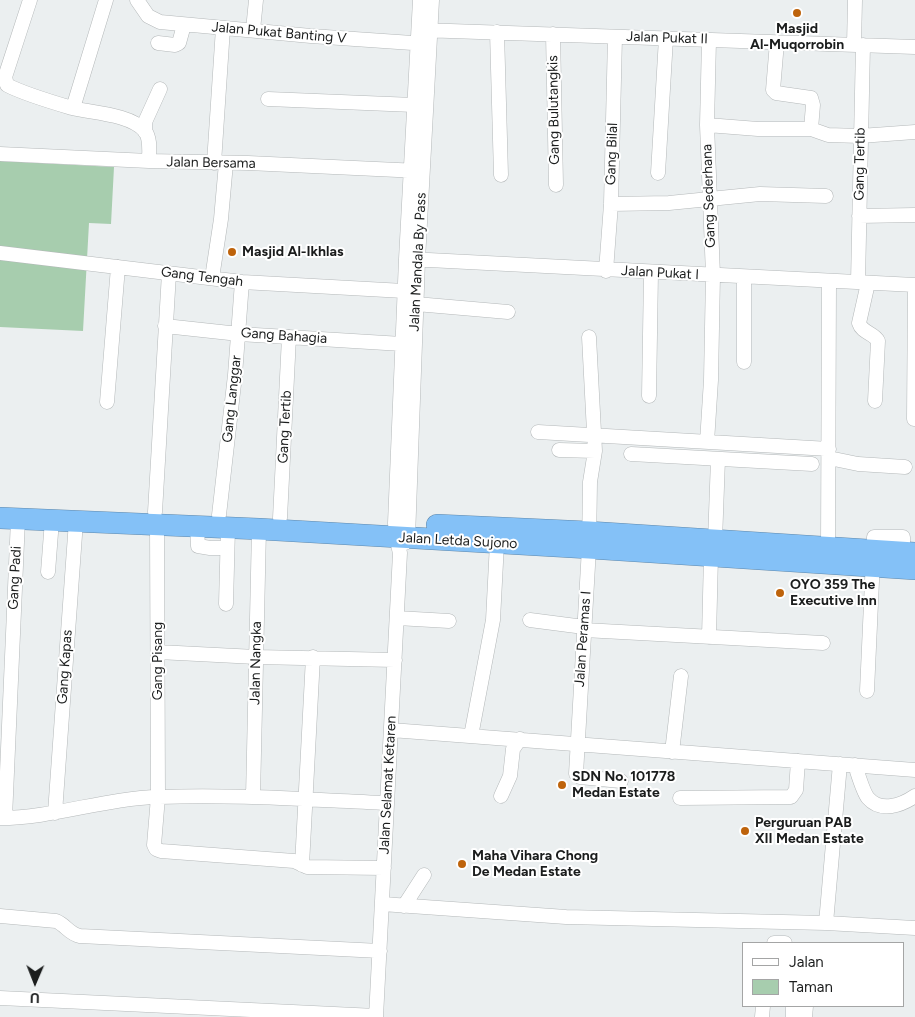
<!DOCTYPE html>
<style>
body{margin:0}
#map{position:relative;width:915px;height:1017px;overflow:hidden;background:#ebeff0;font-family:Figtree,sans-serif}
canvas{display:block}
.legend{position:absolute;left:742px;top:942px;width:162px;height:65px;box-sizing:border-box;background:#fff;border:1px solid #a4a5a5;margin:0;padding:6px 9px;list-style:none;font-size:15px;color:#1b1d1d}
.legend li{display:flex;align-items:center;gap:10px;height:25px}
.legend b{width:25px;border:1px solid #a4a5a5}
.north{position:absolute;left:10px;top:957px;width:50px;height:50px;-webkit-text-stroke:4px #fff;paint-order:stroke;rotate:181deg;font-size:14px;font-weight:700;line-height:20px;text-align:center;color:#1b1d1d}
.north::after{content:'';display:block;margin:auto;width:18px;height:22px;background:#1b1d1d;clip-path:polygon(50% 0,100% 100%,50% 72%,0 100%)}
</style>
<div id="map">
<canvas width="915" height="1017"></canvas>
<ul class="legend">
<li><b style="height:6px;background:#fff"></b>Jalan</li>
<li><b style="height:14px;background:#a7cdae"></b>Taman</li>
</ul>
<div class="north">U</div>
</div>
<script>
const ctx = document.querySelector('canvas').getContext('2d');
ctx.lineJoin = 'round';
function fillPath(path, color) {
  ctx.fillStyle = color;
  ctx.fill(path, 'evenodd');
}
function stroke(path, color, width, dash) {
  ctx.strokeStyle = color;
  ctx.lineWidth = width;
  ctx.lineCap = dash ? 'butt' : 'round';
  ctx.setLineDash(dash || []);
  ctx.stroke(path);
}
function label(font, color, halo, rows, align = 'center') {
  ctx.font = font + ' Figtree,sans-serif';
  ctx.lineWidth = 4;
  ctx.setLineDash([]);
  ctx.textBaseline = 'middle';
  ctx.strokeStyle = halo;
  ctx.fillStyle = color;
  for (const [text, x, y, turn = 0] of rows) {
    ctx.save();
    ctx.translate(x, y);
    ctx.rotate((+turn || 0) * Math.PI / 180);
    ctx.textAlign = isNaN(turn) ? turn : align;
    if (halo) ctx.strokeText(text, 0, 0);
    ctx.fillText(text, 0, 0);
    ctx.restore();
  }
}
const green = new Path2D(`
 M0,161L114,167L111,224L89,223L83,331L0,327Z`);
const minor = new Path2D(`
 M30,0L5,77L7,85C22,93 55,103 72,108C93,113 130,114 145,131C151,139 149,152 149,161
 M137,0L148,16L160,22L311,36L427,44
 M253,30L256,0
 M421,30L915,47
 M497,32L501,175
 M553,34L556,185
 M777,42L773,90L776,93L811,98L813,105L811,129
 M158,43L175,45L179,43L184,25
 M854,45L855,0
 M268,99L414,105
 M73,108L106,0
 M707,125L758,129H811L828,135L860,136L915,132
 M145,132V122L160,89
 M0,154L149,161L248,163L419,171
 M214,163L223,28
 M658,173L666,38
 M611,204L669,203L760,194L826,196
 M859,216L915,215
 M0,253L242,282L404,291
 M409,259L915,285
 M606,271L611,204L615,37
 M212,278L221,219L226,163
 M858,282L863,45
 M868,283L859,323C862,333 874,333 878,341L875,401
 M416,304L508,312
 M165,326L239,334L402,344
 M589,337L595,451L590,482L589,548L576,774L580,777L621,781
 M744,362V277
 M649,396L651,273
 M107,402L118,267
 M914,419L915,285
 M538,432L829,449
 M707,442L711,380L713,275L707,125L709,40
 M559,450L595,451
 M631,454L812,464
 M829,458L858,464L905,467
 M155,512L169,273
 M219,515L235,375L242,282
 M280,518L289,337
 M157,525L158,797L154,845L156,849L161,851L294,861L307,867L384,868
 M197,527L198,546L210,548H227
 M715,541L718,459
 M405,543L408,538L418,260L432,0
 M828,548L829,282
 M48,572L52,520
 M226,604L228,528
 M397,618L449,621
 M530,620L584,627
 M584,630L823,643
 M709,637L711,556
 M158,652L256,657L395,660
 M867,691L874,537H903V560
 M391,730L915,770
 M471,736L493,620L497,543
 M672,752L681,676
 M855,765C858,774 863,792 868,798C881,813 902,805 915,796
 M501,796L510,776L513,749L520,739
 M253,797L259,529
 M680,798L791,797L796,790L798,761
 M55,813L76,521
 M0,818C54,818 105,798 159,797C235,794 311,800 387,803
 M5,818L18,519
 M302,865L313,657
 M382,904L566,917L826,923L915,928
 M404,906L424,875
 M0,916L56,921C66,925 69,934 80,936L380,951
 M826,923L840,764
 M774,943H785
 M0,998L376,1016
 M376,1017L400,553L396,537L395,523L406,259L420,0
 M762,1017L763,1006
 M793,1017V1006
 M805,1017L806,1006`);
const highway = new Path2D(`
 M0,518L259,529L589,548L915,569
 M437,525L589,532L915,553`);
const markers = [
 [797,13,5,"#be630b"],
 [232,252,5,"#be630b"],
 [780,593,5,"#be630b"],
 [562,785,5,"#be630b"],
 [745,831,5,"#be630b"],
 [462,864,5,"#be630b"]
];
const poiNames = [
 ["Masjid",797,29,"center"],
 ["Al-Muqorrobin",797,45,"center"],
 ["Masjid Al-Ikhlas",242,252],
 ["OYO 359 The",790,585],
 ["Executive Inn",790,601],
 ["SDN No. 101778",572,777],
 ["Medan Estate",572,793],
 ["Perguruan PAB",755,823],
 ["XII Medan Estate",755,839],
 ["Maha Vihara Chong",472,856],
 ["De Medan Estate",472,872]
];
const streetNames = [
 ["Jalan Pukat Banting V",279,33,5],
 ["Jalan Pukat II",667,38,2],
 ["Gang Bulutangkis",554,110,-91],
 ["Gang Bilal",612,154,-88],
 ["Jalan Bersama",211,163,1],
 ["Gang Tertib",860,164,-89],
 ["Gang Sederhana",709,196,-92],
 ["Jalan Mandala By Pass",418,262,-87],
 ["Jalan Pukat I",660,273,3],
 ["Gang Tengah",202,277,7],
 ["Gang Bahagia",284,336,4],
 ["Gang Langgar",232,399,-84],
 ["Gang Tertib",285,427,-87],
 ["Jalan Letda Sujono",458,541,3],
 ["Gang Padi",15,578,-87],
 ["Jalan Peramas I",583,639,-86],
 ["Gang Pisang",158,661,-90],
 ["Jalan Nangka",256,663,-89],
 ["Gang Kapas",65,667,-86],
 ["Jalan Selamat Ketaren",388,785,-87]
];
fillPath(green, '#a7cdae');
stroke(minor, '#b4b8b9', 15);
stroke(highway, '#5f88ab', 22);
stroke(minor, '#fff', 14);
stroke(highway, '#84c1f7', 21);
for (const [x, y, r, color] of markers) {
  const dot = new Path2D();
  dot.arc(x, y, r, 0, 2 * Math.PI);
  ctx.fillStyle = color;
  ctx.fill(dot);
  stroke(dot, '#fff', 2);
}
label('bold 14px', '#1b1d1d', '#fff', poiNames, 'left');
label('14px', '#1b1d1d', '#fff', streetNames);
</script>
